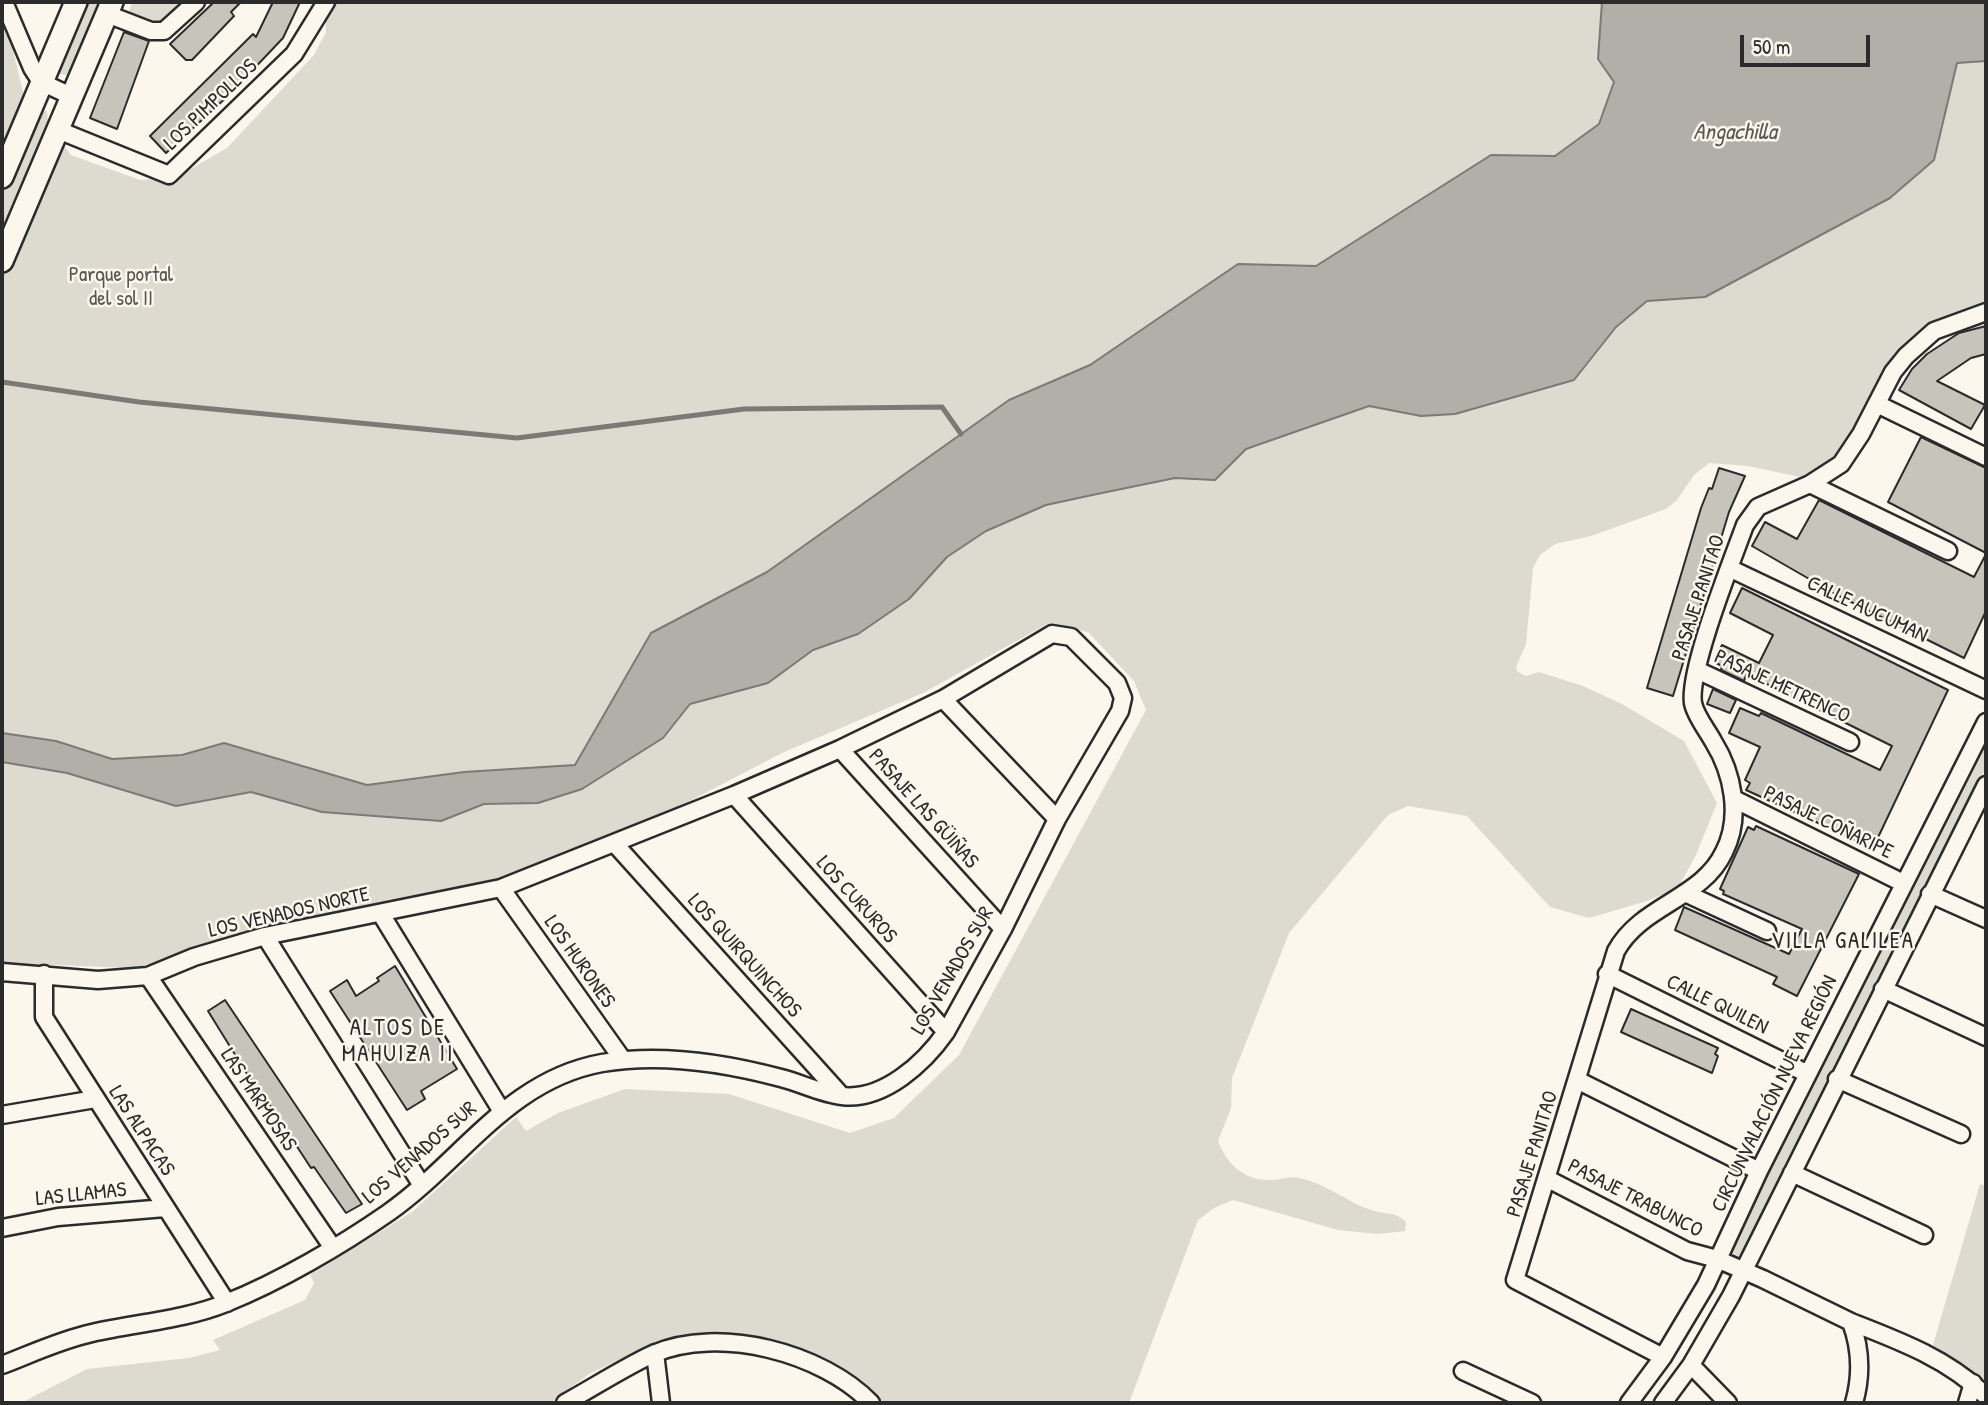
<!DOCTYPE html>
<meta charset="utf-8">
<style>
body{margin:0}
#map{position:relative;width:1988px;height:1405px;overflow:hidden;background:#fbf7ec;font-family:"Patrick Hand",sans-serif}
canvas{display:block}
.frame{position:absolute;inset:0;border:4px solid #2b2b2b;pointer-events:none}
.scale{position:absolute;left:1740px;top:35px;width:130px;height:32px;box-sizing:border-box;border:4px solid #2b2b2b;border-top:0;padding-left:9px;font-size:21px;line-height:24px;white-space:nowrap;color:#2b2b2b;-webkit-text-stroke:5px #fbf7ec;paint-order:stroke}
</style>
<div id="map">
<canvas width="1988" height="1405"></canvas>
<div class="frame"></div>
<div class="scale">50 m</div>
</div>
<script>
const ctx = document.querySelector('canvas').getContext('2d');
ctx.lineJoin = 'round';
function fillPath(path, color) {
  ctx.fillStyle = color;
  ctx.fill(path, 'evenodd');
}
function stroke(path, color, width, dash) {
  ctx.strokeStyle = color;
  ctx.lineWidth = width;
  ctx.lineCap = dash ? 'butt' : 'round';
  ctx.setLineDash(dash || []);
  ctx.stroke(path);
}
function label(font, color, halo, rows, align = 'center') {
  ctx.font = font + ' "Patrick Hand",sans-serif';
  ctx.lineWidth = 5;
  ctx.setLineDash([]);
  ctx.textBaseline = 'middle';
  ctx.strokeStyle = halo;
  ctx.fillStyle = color;
  for (const [text, x, y, turn = 0] of rows) {
    ctx.save();
    ctx.translate(x, y);
    ctx.rotate((+turn || 0) * Math.PI / 180);
    ctx.textAlign = isNaN(turn) ? turn : align;
    if (halo) ctx.strokeText(text, 0, 0);
    ctx.fillText(text, 0, 0);
    ctx.restore();
  }
}
const green = new Path2D(`
 M86,2H101L71,72L66,75L60,74L58,68Z
 M133,2H174L179,6C158,30 154,26 126,17Z
 M325,2H1986V316L1940,328L1886,371L1878,384L1856,441L1814,480L1748,466L1709,463L1694,475L1677,500L1666,509L1591,536L1555,544L1540,555L1533,568L1526,644L1516,667L1518,672L1526,676L1539,672L1583,686L1622,704L1684,741L1717,803L1696,855L1678,888L1647,901L1589,918L1550,907L1467,816L1408,806L1388,815L1289,933L1232,1078L1231,1108L1218,1141C1226,1163 1244,1181 1270,1180C1287,1180 1287,1174 1307,1180C1330,1187 1348,1202 1371,1210C1383,1214 1397,1212 1406,1222L1405,1231L1378,1234L1338,1230L1233,1200L1214,1208L1198,1220L1129,1403H881L834,1369L696,1338L667,1340L631,1354L589,1374L550,1403H21L87,1369L189,1358L220,1350L213,1340L305,1300L314,1283L310,1275L412,1212L516,1117L526,1131L558,1113L625,1089L729,1094L850,1133L894,1118L959,1055L1146,710L1134,681L1088,632L1049,623L923,693L782,753L684,804L495,881L132,968L2,963V19L11,42L24,96L38,111H47L48,122L71,155L140,180L177,177L227,148L314,55L326,32Z
 M1986,739V767L1742,1253L1736,1258L1729,1254L1731,1245Z
 M1980,1184L1986,1186V1384L1933,1345Z`);
const water = new Path2D(`
 M1602,2H1986V61L1957,63L1934,160L1890,198L1705,297L1647,301L1616,327L1574,380L1455,414L1421,416L1369,406L1246,449L1215,480L1175,478L1097,494L1046,505L986,531L947,557L909,599L858,634L813,650L768,683L690,704L663,738L582,789L538,803L484,804L441,821L322,812L251,792L176,806L67,773L2,762V733L56,741L112,759L182,755L224,743L367,785L464,772L575,765L651,633L767,572L1009,400L1090,365L1238,264L1316,266L1491,155L1555,156L1599,124L1614,82L1598,59Z`);
const stream = new Path2D(`
 M2,382L139,402L517,438L744,409L942,407L961,434`);
const building = new Path2D(`
 M214,2H241L231,12L234,16L192,60H186L170,44Z
 M273,2H300L283,38L229,95L166,153L150,136L253,34L256,37Z
 M124,32L149,41L117,129L90,118Z
 M1986,326V354L1971,358L1937,381L1985,405L1971,429L1899,390L1912,369L1927,354L1959,333Z
 M1921,437L1986,468V553L1888,502Z
 M1719,468L1745,476L1729,512L1673,696L1647,688L1701,508L1709,488L1712,489Z
 M1819,500L1974,577L1986,554V611L1964,658L1837,595L1752,546L1765,522L1797,539Z
 M1742,588L1948,690L1873,848L1746,790L1750,783L1745,780L1760,747L1729,733L1740,708L1759,716L1761,713L1880,770L1892,746L1765,683L1746,675L1744,681L1721,670L1722,666L1714,662L1722,645L1759,663L1773,635L1730,613Z
 M1713,689L1736,700L1730,713L1707,704Z
 M1756,826L1859,874L1797,996L1773,984L1777,977L1675,930L1684,907L1789,954L1802,929L1723,894L1724,891L1720,889L1748,827L1754,830Z
 M395,966L457,1069L421,1091L425,1099L407,1110L330,991L347,980L356,996L379,981L377,978Z
 M225,1000L362,1204L346,1213L314,1167L311,1168L254,1081L252,1082L208,1011Z
 M1631,1009L1718,1048L1715,1054L1718,1056L1712,1073L1621,1032Z`);
const street = new Path2D(`
 M4,2L32,68L41,82L71,96
 M107,14L151,31H164L196,2
 M58,130L169,175L294,54L326,2
 M1877,404L1986,457
 M1810,484L1948,551
 M1729,568L1986,690
 M1697,670L1850,742
 M943,699L1057,819
 M840,749L1003,929
 M734,795L946,1032
 M1734,799L1903,883
 M614,843L841,1095
 M501,888L623,1060
 M1685,893L1767,931
 M1930,894L1986,919
 M381,914L501,1110
 M265,936L421,1184
 M2,972L98,980L148,976L194,957L265,936L501,888L734,795L840,749L943,699L1052,634L1071,637L1117,683L1123,698L1120,711L1057,819L1003,929L946,1032C925,1062 884,1101 842,1096C822,1094 801,1083 781,1078C725,1063 660,1053 602,1063C508,1080 462,1161 388,1213C342,1245 279,1282 226,1303C184,1320 136,1323 92,1333C60,1340 31,1354 2,1365
 M44,974V1017L227,1303
 M1607,974L1808,1074
 M148,976L333,1248
 M1883,989L1986,1037
 M1837,1079L1961,1134
 M1577,1080L1759,1171
 M2,1115L95,1099
 M1792,1173L1924,1235
 M1548,1179L1687,1251L1717,1259L1763,1279L1851,1322C1861,1349 1862,1375 1854,1403
 M2,1228L58,1217L165,1208
 M1851,1322C1900,1341 1948,1359 1986,1396
 M655,1353L661,1403
 M1663,1357L1515,1280L1616,951C1641,905 1702,899 1724,852C1742,817 1733,773 1713,741C1707,730 1695,715 1693,703C1688,670 1732,561 1745,525L1758,507L1810,484L1841,464L1861,434L1893,372L1906,356L1934,331L1986,312
 M1691,1365L1728,1403
 M1463,1371L1532,1403
 M565,1403C594,1387 623,1368 653,1354C719,1325 823,1353 871,1403
 M1629,1403L1663,1357L1706,1285L1759,1171L1986,722
 M1663,1403L1691,1365L1731,1296L1986,785
 M1967,1403L1973,1383`);
const secondary = new Path2D(`
 M2,177L76,2
 M2,261L112,2`);
const streetNames = [
 ["LOS PIMPOLLOS",211,105,-44],
 ["PASAJE PANITAO",1699,598,-72],
 ["CALLE AUCUMAN",1867,610,25],
 ["PASAJE METRENCO",1782,687,25],
 ["PASAJE LAS GÜIÑAS",923,809,48],
 ["PASAJE COÑARIPE",1828,823,26],
 ["LOS CURUROS",856,900,48],
 ["LOS VENADOS NORTE",289,913,-13],
 ["LOS QUIRQUINCHOS",744,956,48],
 ["LOS HURONES",579,962,55],
 ["LOS VENADOS SUR",953,971,-60],
 ["CALLE QUILEN",1717,1005,26],
 ["CIRCUNVALACIÓN NUEVA REGIÓN",1775,1094,-64],
 ["LAS MARMOSAS",258,1100,56],
 ["LAS ALPACAS",141,1131,57],
 ["LOS VENADOS SUR",420,1153,-41],
 ["PASAJE PANITAO",1533,1154,-73],
 ["LAS LLAMAS",81,1195,-6],
 ["PASAJE TRABUNCO",1635,1199,27]
];
const parkNames = [
 ["Parque portal",121,275],
 ["del sol II",121,299]
];
const waterNames = [
 ["Angachilla",1735,133]
];
const neighbourhoodNames = [
 ["VILLA GALILEA",1843,942],
 ["ALTOS DE",398,1029],
 ["MAHUIZA II",398,1055]
];
fillPath(green, '#dddad0');
fillPath(water, '#b1afa7');
stroke(water, '#7b7a75', 2);
stroke(stream, '#7b7a75', 5);
fillPath(building, '#c7c4bc');
stroke(building, '#2b2b2b', 2);
stroke(street, '#2b2b2b', 21);
stroke(secondary, '#2b2b2b', 26);
stroke(street, '#fbf7ec', 16);
stroke(secondary, '#fbf7ec', 21);
label('21px', '#2b2b2b', '#fbf7ec', streetNames);
label('21px', '#585754', '#fbf7ec', parkNames);
label('italic 23px', '#5a5956', '#fbf7ec', waterNames);
ctx.letterSpacing = '2px';
label('23px', '#2b2b2b', '#fbf7ec', neighbourhoodNames);
ctx.letterSpacing = '0px';
</script>
